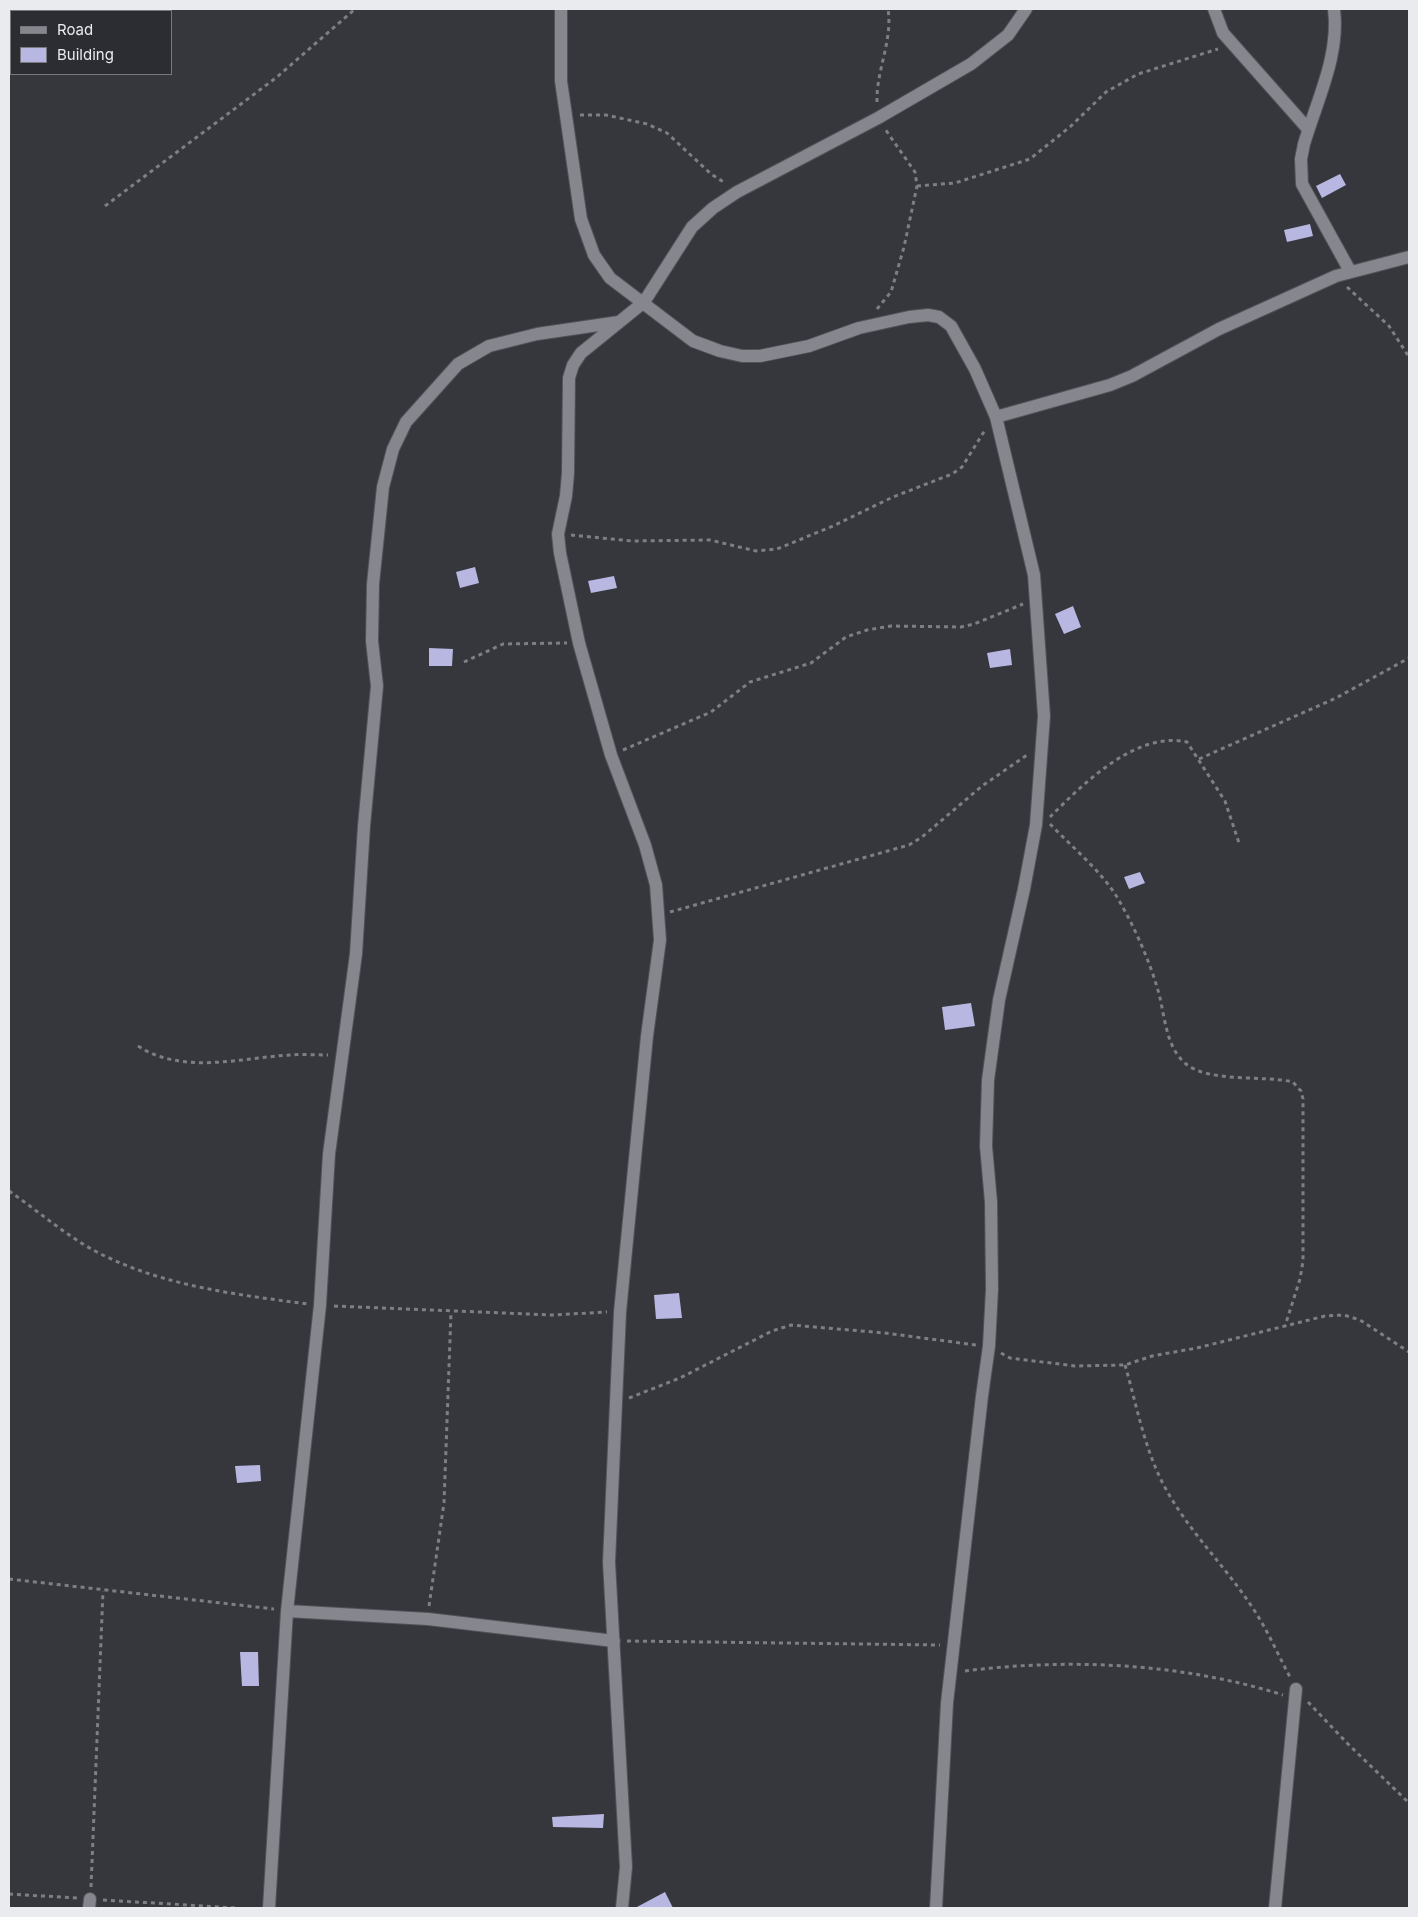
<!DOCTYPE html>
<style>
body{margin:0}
#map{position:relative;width:1418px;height:1917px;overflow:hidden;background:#36363d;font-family:Inter,sans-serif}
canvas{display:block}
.frame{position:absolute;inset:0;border:10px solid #eaebef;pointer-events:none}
.legend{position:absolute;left:10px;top:10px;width:162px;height:65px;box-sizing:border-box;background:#2c2c33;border:1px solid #78787e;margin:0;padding:6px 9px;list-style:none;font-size:15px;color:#eaebef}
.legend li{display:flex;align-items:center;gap:10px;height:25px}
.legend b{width:25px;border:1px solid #78787e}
</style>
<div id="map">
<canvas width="1418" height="1917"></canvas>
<div class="frame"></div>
<ul class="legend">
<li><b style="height:6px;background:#86868f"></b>Road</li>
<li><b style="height:14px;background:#b7b7e2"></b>Building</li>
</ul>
</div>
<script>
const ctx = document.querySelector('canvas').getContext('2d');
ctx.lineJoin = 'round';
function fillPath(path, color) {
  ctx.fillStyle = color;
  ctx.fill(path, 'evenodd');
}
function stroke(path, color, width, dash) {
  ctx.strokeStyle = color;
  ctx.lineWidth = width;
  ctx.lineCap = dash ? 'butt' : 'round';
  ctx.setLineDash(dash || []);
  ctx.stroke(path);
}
const building = new Path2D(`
 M1340,174L1346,185L1322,198L1316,186Z
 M1310,224L1313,236L1287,242L1284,230Z
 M475,567L479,583L460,588L456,572Z
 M614,576L617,588L591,593L588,581Z
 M1073,606L1081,627L1064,634L1055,614Z
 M429,648L453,649L452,666H429Z
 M1010,649L1012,665L990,668L987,653Z
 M1140,872L1145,883L1129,889L1124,877Z
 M971,1003L975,1026L945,1030L942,1007Z
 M679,1293L682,1318L656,1319L654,1295Z
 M260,1465L261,1481L237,1483L235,1466Z
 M240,1652H258L259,1686H242Z
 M604,1814L603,1828L553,1827L552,1817Z
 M665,1892L673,1908H635Z`);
const path = new Path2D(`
 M20,9H42
 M877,102C876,71 893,40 888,9
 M580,115H606L647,124L667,133L711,174L725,183
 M917,186L955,183L1030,159L1071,126L1106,92L1138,74L1218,49
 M105,206L277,77L355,9
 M1347,287L1389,326L1409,357
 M877,309L891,292L904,247L917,186L915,172L885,129
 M571,535L632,541L710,540L756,551L777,549L833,526L893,497L952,474L962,467L985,430
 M464,662L503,644L567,643
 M623,750L711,712L750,682L811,663L846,637L867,630L891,626L961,627L974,624L1023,604
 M1199,759L1336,698L1409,658
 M1050,817C1084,783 1136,731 1187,742L1225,801L1239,843
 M1050,824C1072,847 1100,870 1117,897C1133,924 1148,957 1157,987C1165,1011 1164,1046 1186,1064C1210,1083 1264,1075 1293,1082L1301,1091L1303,1099V1261L1300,1279L1285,1326
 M670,912L909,845L922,837L982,786L1027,755
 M138,1046C183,1075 239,1058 290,1055C302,1054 316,1055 328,1055
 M9,1191C41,1213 72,1241 107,1257C170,1287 240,1295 308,1304
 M334,1306L552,1315L607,1312
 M1001,1353L1010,1358L1075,1366L1125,1365L1152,1356L1197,1348L1325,1316L1344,1315L1360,1320L1409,1352
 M1125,1365C1137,1406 1145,1453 1167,1491C1191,1534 1227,1568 1254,1610C1268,1631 1278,1655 1290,1677
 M629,1398L680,1378L772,1331L791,1325L885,1333L976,1345
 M9,1579L274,1609
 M429,1606L444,1503L451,1312
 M627,1641L940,1645
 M965,1671C1069,1658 1182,1663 1283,1695
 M1308,1702L1348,1744L1409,1803
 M91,1887L103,1591
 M9,1894L77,1898
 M103,1900L237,1908`);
const minor = new Path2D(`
 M561,9V81L581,219L594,255L610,278L693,341L720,351L742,356H760L809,346L859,328L909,317L928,315L939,317L951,326L975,369L996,417L1034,575L1044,716L1036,825L1024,889L999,1000L988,1080L986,1146L991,1202L992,1289L989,1346L982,1396L947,1703L936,1908
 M1214,9L1223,33L1308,129
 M1334,9C1340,55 1317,100 1304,144L1301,159L1302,184L1350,271
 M996,417L1110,385L1132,376L1219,329L1336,276L1409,257
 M287,1611L428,1619L614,1641
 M89,1908L90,1899
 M269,1908L287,1611L320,1305L329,1154L356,954L364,826L377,686L372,641L373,584L383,487L393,449L406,422L458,364L489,346L537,334L619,322
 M622,1908L626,1867L609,1562L620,1312L647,1036L660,940L656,885L645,845L611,755L579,643L560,553L558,534L566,496L568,473L569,378L573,365L581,353L644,302L692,227L713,208L737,192L878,118L971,64L1008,35L1026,9
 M1275,1908L1296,1689`);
fillPath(building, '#b7b7e2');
stroke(minor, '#525359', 14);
stroke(path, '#7e7e84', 3, [4, 4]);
stroke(minor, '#86868f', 12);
</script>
